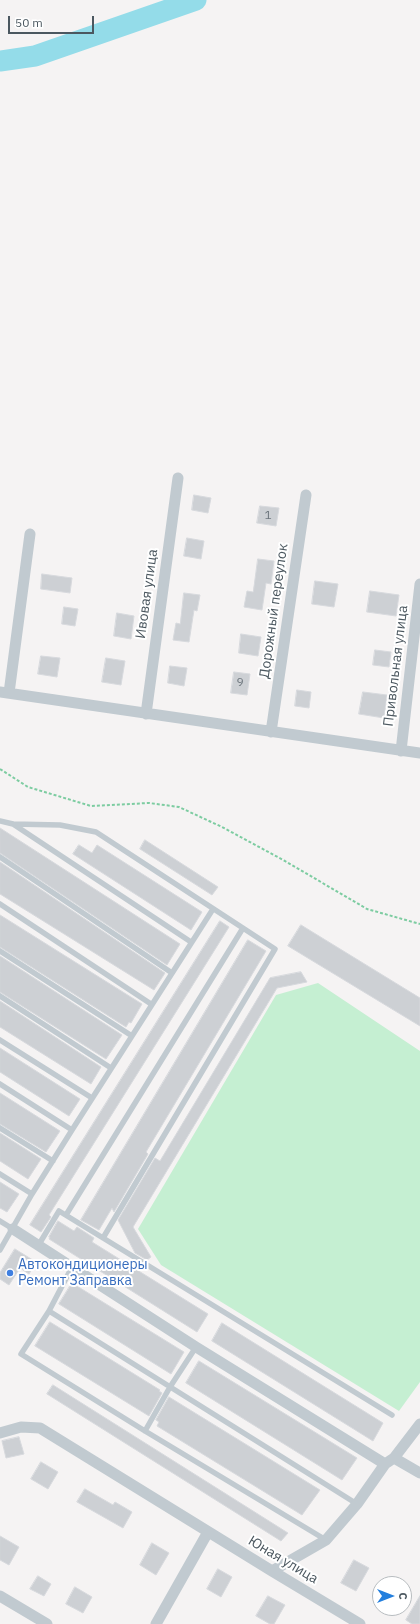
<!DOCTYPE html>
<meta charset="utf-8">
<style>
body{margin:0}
#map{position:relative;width:420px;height:1624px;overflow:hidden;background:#f5f3f3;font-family:"IBM Plex Sans",sans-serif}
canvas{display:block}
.north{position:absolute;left:372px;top:1576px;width:40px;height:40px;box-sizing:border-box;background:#fff;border:1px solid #b7bcbf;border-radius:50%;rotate:90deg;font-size:11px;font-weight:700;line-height:16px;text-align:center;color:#4b575f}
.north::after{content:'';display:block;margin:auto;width:14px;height:18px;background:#237fde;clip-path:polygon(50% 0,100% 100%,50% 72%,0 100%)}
.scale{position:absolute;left:8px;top:16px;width:86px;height:18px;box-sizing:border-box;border:2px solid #4b575f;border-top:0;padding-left:5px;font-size:12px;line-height:14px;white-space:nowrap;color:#4b575f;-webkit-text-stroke:3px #fff;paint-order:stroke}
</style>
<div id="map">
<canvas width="420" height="1624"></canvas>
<div class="north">С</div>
<div class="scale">50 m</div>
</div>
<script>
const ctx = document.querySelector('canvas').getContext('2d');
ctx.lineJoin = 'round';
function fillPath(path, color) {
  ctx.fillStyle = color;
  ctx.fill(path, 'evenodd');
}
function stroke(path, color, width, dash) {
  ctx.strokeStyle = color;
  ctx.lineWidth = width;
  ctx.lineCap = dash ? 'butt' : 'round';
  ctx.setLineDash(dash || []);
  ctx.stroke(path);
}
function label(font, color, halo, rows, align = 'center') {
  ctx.font = font + ' "IBM Plex Sans",sans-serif';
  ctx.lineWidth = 4;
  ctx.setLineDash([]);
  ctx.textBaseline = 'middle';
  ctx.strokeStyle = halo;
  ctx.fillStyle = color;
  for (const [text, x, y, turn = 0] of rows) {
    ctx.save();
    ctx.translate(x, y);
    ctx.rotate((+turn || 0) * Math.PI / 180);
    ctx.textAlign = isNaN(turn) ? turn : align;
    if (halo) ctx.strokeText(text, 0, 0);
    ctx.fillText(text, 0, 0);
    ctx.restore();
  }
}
const green = new Path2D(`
 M318,983L420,1051V1382L399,1411L161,1265L138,1229L276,995Z`);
const river = new Path2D(`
 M0,61L35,56L196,0`);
const building = new Path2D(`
 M194,495L211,498L208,513L192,510Z
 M260,506L279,508L276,526L257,523Z
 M187,538L204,541L201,559L184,556Z
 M258,559L274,561L271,584L266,583L262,610L244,607L247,591L253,592Z
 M42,574L72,578L70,593L41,589Z
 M315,581L338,584L334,607L312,604Z
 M370,591L399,595L396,616L367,612Z
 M184,593L200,595L197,611L194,610L189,642L173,640L176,623L180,624Z
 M64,607L78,609L75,626L62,624Z
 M117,613L134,616L131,639L114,636Z
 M241,634L261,637L258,656L239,653Z
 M375,650L391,652L389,667L373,665Z
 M41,656L60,658L57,677L38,674Z
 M106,658L125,661L121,685L102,682Z
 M170,666L187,668L184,686L168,683Z
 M234,672L250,674L247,695L231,693Z
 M297,690L311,692L309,708L295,706Z
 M363,692L387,695L384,718L359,714Z
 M0,828L180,944L167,965L0,853Z
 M145,840L218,887L212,895L140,849Z
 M79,845L92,853L97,845L202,912L191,930L73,854Z
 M0,862L165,973L154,990L0,894Z
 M0,915L142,1004L131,1023L129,1022L126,1027L0,947Z
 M220,921L229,927L49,1215L51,1217L41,1232L30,1225Z
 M301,925L420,998V1026L288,946Z
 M248,940L266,951L146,1152L148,1154L114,1212L112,1208L99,1230L81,1220Z
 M0,956L122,1035L106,1059L0,992Z
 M301,972L307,982L277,988L133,1227L151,1257L147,1260L135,1253L118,1220L155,1158L160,1161L270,978Z
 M0,1001L101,1067L91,1084L0,1027Z
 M0,1048L80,1099L69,1116L0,1072Z
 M0,1093L60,1131L46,1152L0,1124Z
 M0,1133L41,1159L28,1179L0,1161Z
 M0,1182L19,1194L7,1212L0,1208Z
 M58,1221L74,1231L77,1227L94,1238L92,1242L208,1314L197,1332L49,1239L50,1237H49Z
 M15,1249L36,1262L29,1274L20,1268L9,1285L0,1279V1273Z
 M72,1283L184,1352L171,1374L59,1304Z
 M50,1322L160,1390L159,1391L162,1393L149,1416L35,1346Z
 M222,1323L383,1423L373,1441L212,1341Z
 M199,1361L357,1458L342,1480L186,1383Z
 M53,1385L288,1533L281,1541L47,1394Z
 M169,1397L320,1490L302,1515L157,1426L159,1422L156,1420Z
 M19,1437L24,1454L6,1458L2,1441Z
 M41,1462L58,1472L48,1489L31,1479Z
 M85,1489L113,1505L115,1502L132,1512L123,1528L77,1502Z
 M0,1536L19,1547L9,1565L0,1560Z
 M152,1543L169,1553L156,1575L140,1565Z
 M354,1560L369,1568L356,1591L341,1583Z
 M218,1569L232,1577L221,1597L207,1589Z
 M38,1576L51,1584L44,1596L30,1589Z
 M75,1587L92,1597L83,1613L66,1604Z
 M268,1596L285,1605L274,1624H270L256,1616Z
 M420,1596V1624H412L406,1620Z`);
const path = new Path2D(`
 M0,769L28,787L91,806L149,803L179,807L222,827L285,861L367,909L420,924`);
const lane = new Path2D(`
 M0,821L13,824L60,825L96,832L275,949L103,1238
 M13,824L191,942
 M0,857L172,973
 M0,904L151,1004
 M0,951L132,1036
 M0,996L111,1068
 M0,1040L92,1098
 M0,1084L72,1130
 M0,1128L53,1161
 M0,1174L32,1194
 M66,1215L243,928
 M0,1221L13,1229
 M38,1246L59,1211L392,1415
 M0,1250L32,1194L72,1130L213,909
 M72,1267L49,1311L21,1354L145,1431L326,1540
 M49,1311L357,1504
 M145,1431L170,1387L196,1347`);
const street = new Path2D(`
 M0,692L420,753
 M9,693L30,534
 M146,714L178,478
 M271,732L306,495
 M401,751L420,584
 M13,1229L196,1347L385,1464
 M0,1433L21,1427L40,1428L272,1571L360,1624
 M394,1458L420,1473
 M272,1571L326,1540L357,1504L385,1464L394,1458L420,1424
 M0,1596L47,1624
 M156,1624L208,1532`);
const markers = [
 [10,1273,4,"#3f7fe0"]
];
const numberNames = [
 ["1",268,516],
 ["9",240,683]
];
const streetNames = [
 ["Ивовая улица",147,594,-82],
 ["Дорожный переулок",274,611,-82],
 ["Привольная улица",396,666,-83],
 ["Юная улица",283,1560,31]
];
const shopNames = [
 ["Автокондиционеры",18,1265],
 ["Ремонт Заправка",18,1281]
];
fillPath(green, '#c5efd2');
stroke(river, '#94dce9', 21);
fillPath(building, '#cdd0d4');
stroke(building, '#d7d9dd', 1);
stroke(path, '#7dcca1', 2, [3, 2]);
stroke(lane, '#c1cad0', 5.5);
stroke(street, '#c1cad0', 11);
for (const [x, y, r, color] of markers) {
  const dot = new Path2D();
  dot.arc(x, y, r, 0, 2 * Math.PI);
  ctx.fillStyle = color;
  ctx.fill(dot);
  stroke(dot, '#fff', 1.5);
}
label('12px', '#6c757c', null, numberNames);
label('14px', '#4b575f', '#fff', streetNames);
label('14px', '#366cbe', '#fff', shopNames, 'left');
</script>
